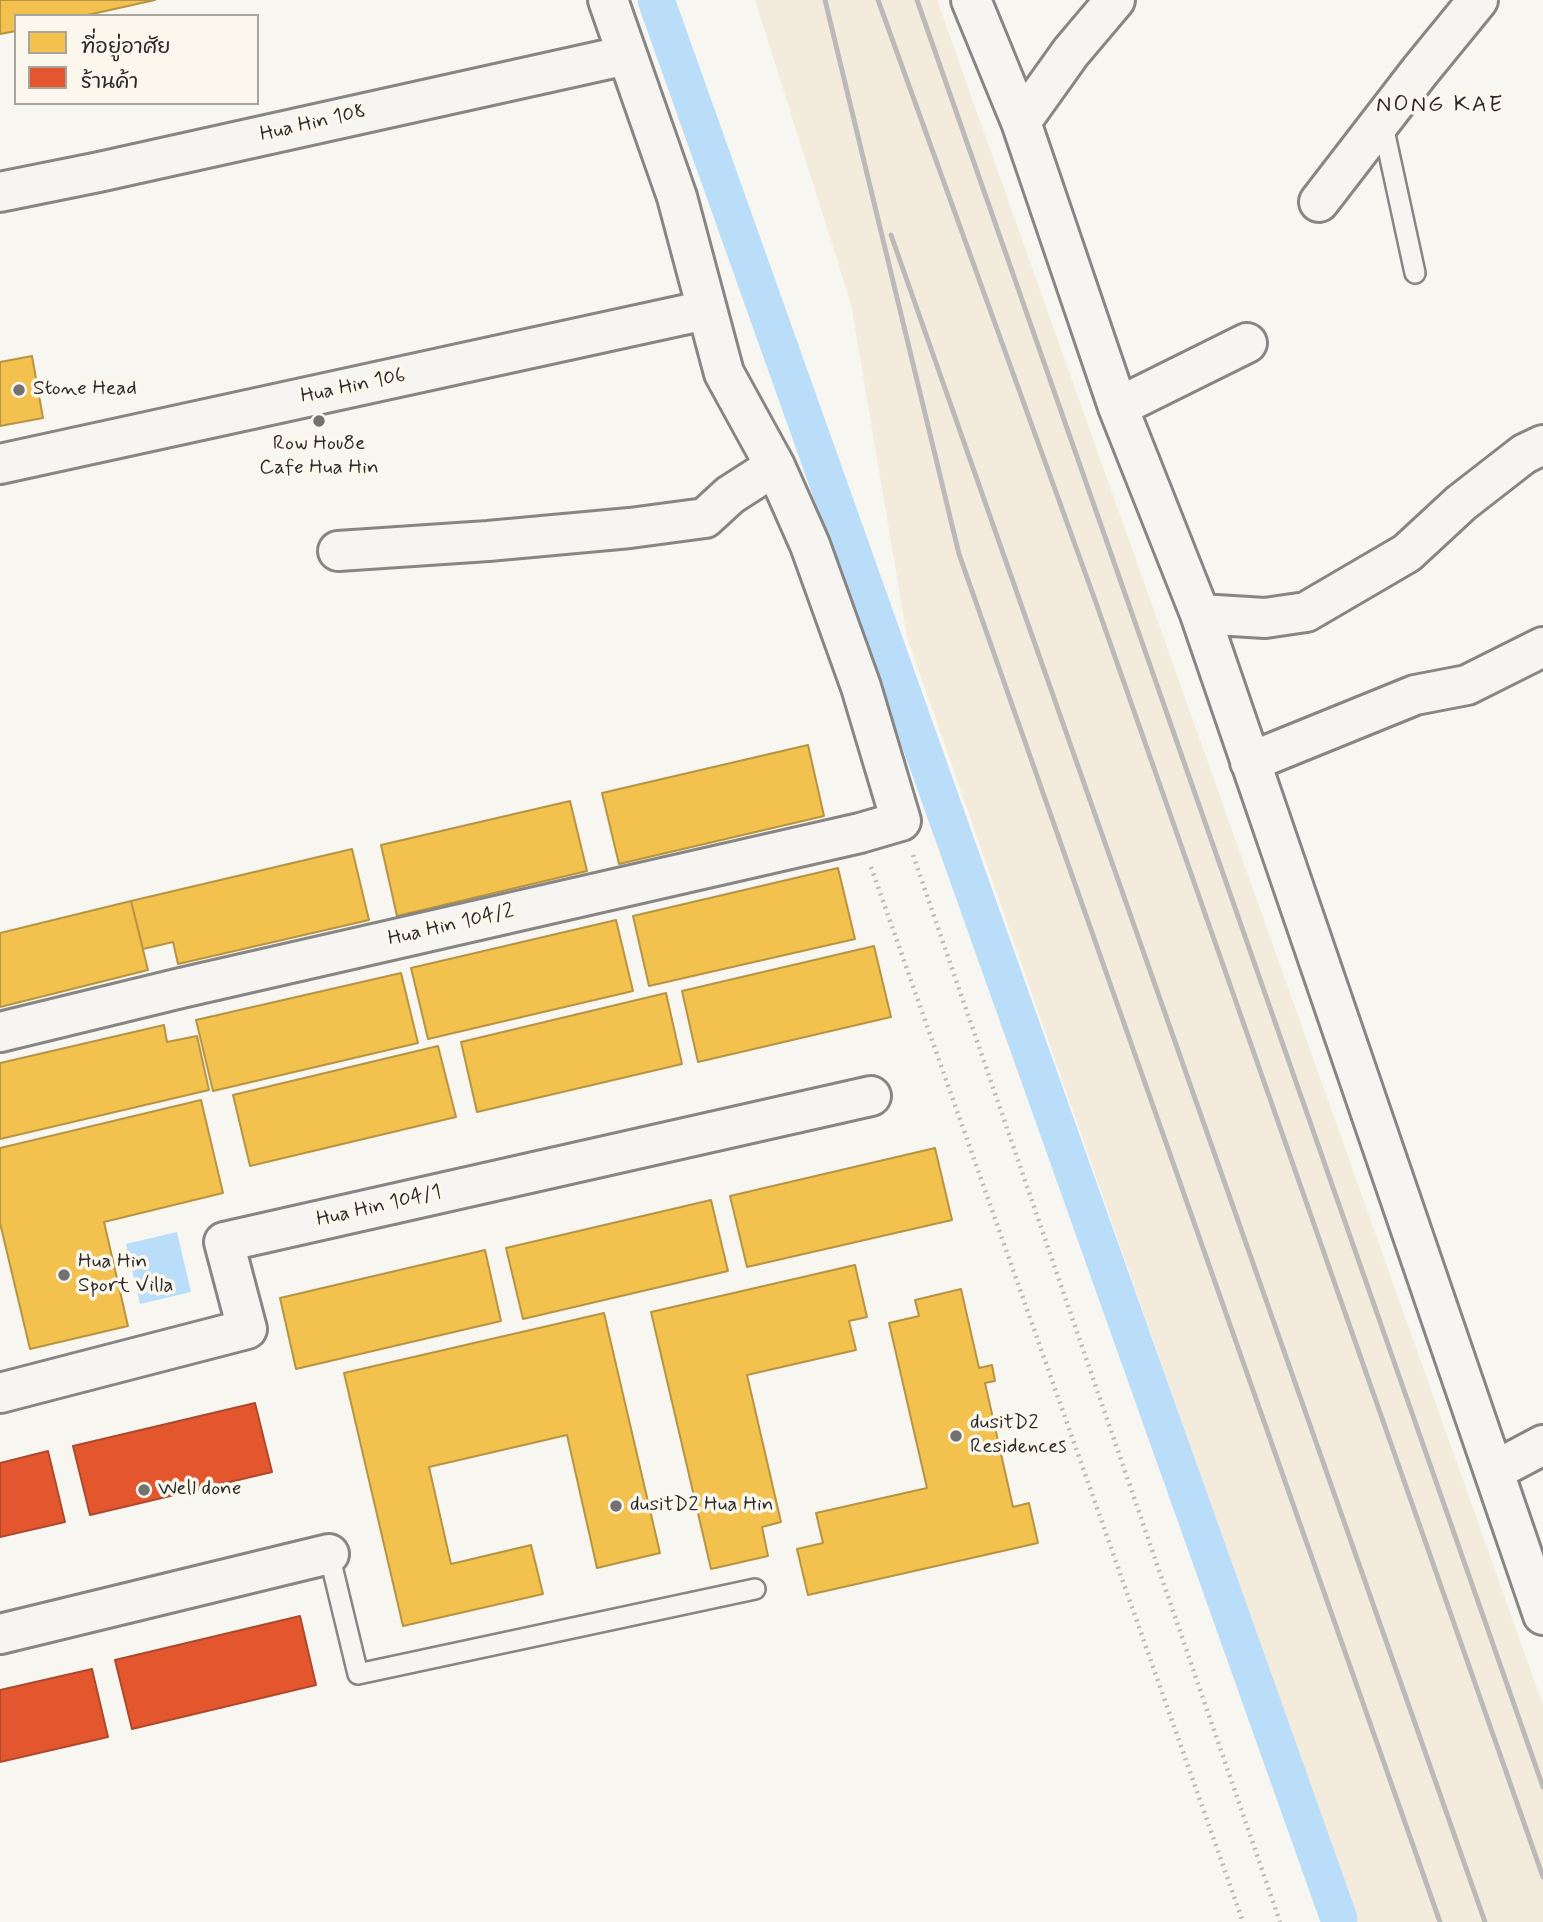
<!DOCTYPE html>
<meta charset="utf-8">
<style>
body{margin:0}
#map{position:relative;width:1543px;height:1922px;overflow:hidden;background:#f8f6f0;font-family:Mynerve,"Playpen Sans Thai",sans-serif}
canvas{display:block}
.legend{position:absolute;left:14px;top:14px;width:245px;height:91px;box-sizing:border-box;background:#fbf7ec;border:2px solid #a8a59f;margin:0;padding:9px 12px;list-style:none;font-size:21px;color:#2b2b2b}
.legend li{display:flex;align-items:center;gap:14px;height:35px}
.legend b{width:35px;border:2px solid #a8a59f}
</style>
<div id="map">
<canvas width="1543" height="1922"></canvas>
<ul class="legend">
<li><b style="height:19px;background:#f2c14e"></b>ที่อยู่อาศัย</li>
<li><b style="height:19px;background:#e4572e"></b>ร้านค้า</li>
</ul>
</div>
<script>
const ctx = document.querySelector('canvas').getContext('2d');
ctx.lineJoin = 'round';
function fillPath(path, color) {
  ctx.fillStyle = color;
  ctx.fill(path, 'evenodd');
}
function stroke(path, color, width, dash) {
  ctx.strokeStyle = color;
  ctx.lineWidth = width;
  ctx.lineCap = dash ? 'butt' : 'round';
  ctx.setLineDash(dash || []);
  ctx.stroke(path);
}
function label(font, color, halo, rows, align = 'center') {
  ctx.font = font + ' Mynerve,sans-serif';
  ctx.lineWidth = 7;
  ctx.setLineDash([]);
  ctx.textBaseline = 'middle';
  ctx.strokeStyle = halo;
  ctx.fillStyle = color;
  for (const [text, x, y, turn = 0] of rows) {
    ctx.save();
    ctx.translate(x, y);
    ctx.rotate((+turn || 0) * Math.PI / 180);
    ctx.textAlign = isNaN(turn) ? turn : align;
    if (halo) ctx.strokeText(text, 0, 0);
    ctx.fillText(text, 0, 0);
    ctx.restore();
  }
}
const built = new Path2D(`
 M755,0H937L1543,1705V1922H1357L907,637L851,304Z`);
const water = new Path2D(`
 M177,1232L191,1292L140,1304L126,1244Z`);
const homes = new Path2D(`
 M0,0H155L83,16H16V31L0,34Z
 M32,356L43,418L0,426V362Z
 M808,745L824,816L619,864L602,793Z
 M570,801L587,871L397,916L381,845Z
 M352,849L369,920L178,964L173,942L143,949L131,901Z
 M838,868L855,939L649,986L633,916Z
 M131,901L148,970L0,1007V933Z
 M616,920L633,991L428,1039L411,968Z
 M874,946L891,1017L698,1062L682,991Z
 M401,973L418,1043L213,1091L196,1020Z
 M666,993L682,1064L477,1112L461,1042Z
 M164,1025L167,1042L197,1036L209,1090L0,1139V1063Z
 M438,1046L456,1117L250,1166L233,1095Z
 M201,1100L223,1193L104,1222L128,1326L30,1349L0,1223V1148Z
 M935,1148L952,1220L747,1267L730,1196Z
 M711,1200L728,1271L523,1319L506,1248Z
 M485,1250L501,1321L296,1369L280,1298Z
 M855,1265L867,1317L849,1321L856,1350L747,1375L781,1522L762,1527L768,1556L711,1569L651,1312Z
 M961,1289L979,1368L992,1365L995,1381L985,1383L1013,1507L1029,1503L1038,1543L808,1595L797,1549L823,1543L816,1513L927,1488L889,1323L919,1316L915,1300Z
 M604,1313L660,1553L597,1568L567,1435L429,1467L451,1564L531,1545L543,1594L403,1626L344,1373Z`);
const shops = new Path2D(`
 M255,1403L272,1472L90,1515L73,1446Z
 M48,1451L65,1522L0,1537V1463Z
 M300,1616L316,1685L132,1729L115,1660Z
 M92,1669L108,1737L0,1762V1690Z`);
const canal = new Path2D(`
 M656,0L1339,1919`);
const path = new Path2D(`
 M913,855L1280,1922
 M871,867L1243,1922`);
const service = new Path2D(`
 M1382,121L1415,273
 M329,1554L358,1674L755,1589`);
const minor = new Path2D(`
 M971,0L1021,122L1118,407L1200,614L1543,1615
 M1021,122L1071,52L1115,0
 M0,192L99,172L627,55
 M1319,202L1420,71L1478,0
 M1118,407L1247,343
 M0,464L706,310
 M338,551L488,541L630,528L705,518L730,495L775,466
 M1200,614L1265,618L1306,612L1407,553L1461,503L1524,454L1543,445
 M1250,762L1415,695L1467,685L1543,647
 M0,1032L181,988L860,833L901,821L861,687L810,545L775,466L724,373L677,197L608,0
 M0,1393L247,1329L224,1242L871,1096
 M1494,1471L1543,1445
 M0,1634L329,1554`);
const rail = new Path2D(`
 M825,0L959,554L1440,1922
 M878,0L1095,600L1543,1877
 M917,0L1543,1787
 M891,235L1485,1922`);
const markers = [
 [19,390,7,"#737270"],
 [319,421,7,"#737270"],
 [64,1275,7,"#737270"],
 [956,1436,7,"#737270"],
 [144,1490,7,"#737270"],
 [616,1506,7,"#737270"]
];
const streetNames = [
 ["Hua Hin 108",313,124,-13],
 ["Hua Hin 106",353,387,-12],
 ["Hua Hin 104/2",451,926,-13],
 ["Hua Hin 104/1",379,1207,-13]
];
const poiNames = [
 ["Stone Head",33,390],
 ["Row Hou8e",319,445,"center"],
 ["Cafe Hua Hin",319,469,"center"],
 ["Hua Hin",78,1263],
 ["Sport Villa",78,1287],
 ["dusitD2",970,1424],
 ["Residences",970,1448],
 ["Well done",158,1490],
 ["dusitD2 Hua Hin",630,1506]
];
const neighbourhoodNames = [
 ["NONG KAE",1440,106]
];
fillPath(built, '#f3ecdd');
fillPath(water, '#badefa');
fillPath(homes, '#f2c14e');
stroke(homes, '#b69444', 2);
fillPath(shops, '#e4572e');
stroke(shops, '#ac4a2d', 2);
stroke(canal, '#badefa', 37);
stroke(service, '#878684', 24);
stroke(minor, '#878684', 44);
stroke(path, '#bcbab8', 4.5, [2, 5]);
stroke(service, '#f6f5f1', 19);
stroke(minor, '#f6f5f1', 38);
stroke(rail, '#bcbab8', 5);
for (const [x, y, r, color] of markers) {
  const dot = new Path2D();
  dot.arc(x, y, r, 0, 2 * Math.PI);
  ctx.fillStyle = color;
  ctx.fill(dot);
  stroke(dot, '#fbf7ec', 2.5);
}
label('21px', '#2b2b2b', '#fbf7ec', streetNames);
label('21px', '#2b2b2b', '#fbf7ec', poiNames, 'left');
ctx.letterSpacing = '2px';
label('23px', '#2b2b2b', '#fbf7ec', neighbourhoodNames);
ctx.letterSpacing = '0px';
</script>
